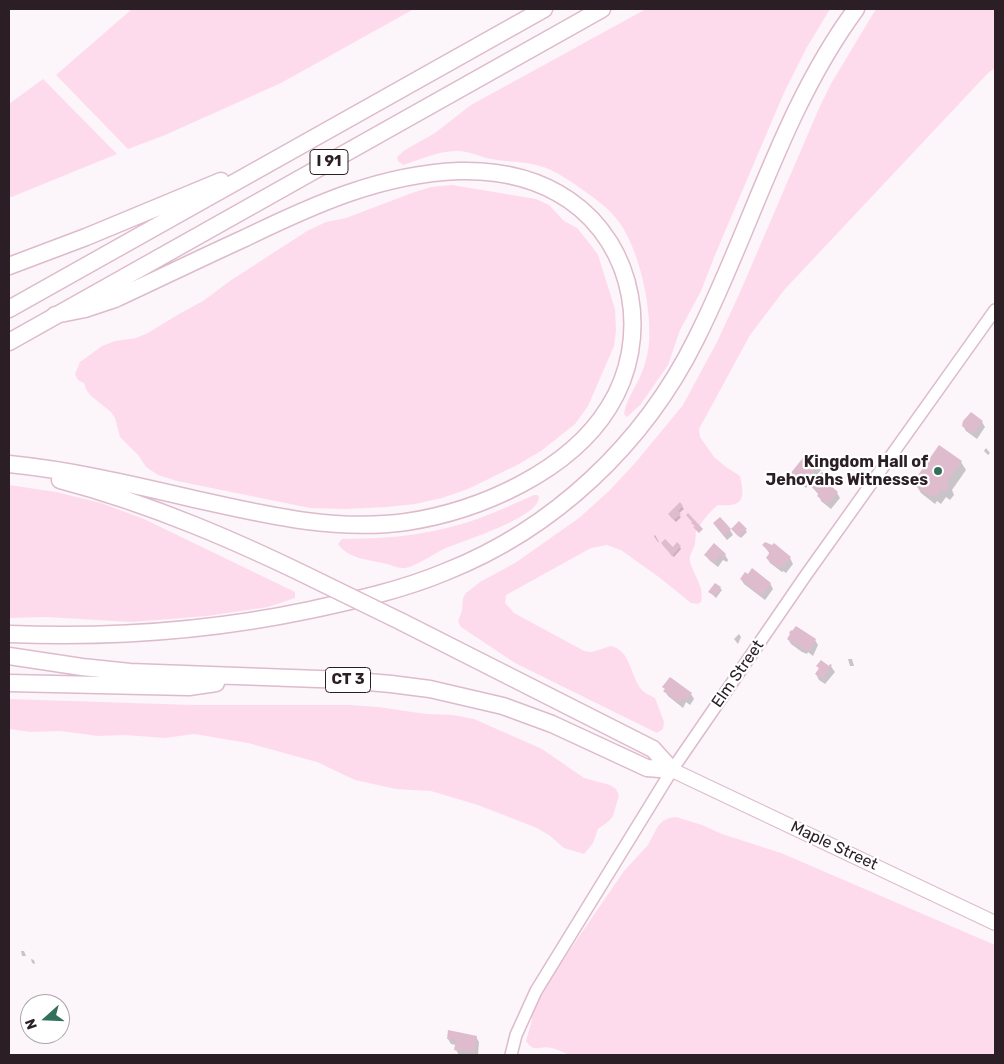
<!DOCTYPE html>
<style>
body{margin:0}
#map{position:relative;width:1004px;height:1064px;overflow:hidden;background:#fcf5f9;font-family:Rubik,sans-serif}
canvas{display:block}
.frame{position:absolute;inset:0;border:10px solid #2b1f25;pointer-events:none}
.north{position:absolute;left:20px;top:994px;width:50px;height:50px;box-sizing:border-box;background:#fff;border:1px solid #aaa5a8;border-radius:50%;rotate:250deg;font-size:14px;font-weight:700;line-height:20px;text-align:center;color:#2b1f25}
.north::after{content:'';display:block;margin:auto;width:18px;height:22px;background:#33705c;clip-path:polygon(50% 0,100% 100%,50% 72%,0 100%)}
</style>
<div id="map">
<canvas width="1004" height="1064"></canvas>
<div class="frame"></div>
<div class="north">N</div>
</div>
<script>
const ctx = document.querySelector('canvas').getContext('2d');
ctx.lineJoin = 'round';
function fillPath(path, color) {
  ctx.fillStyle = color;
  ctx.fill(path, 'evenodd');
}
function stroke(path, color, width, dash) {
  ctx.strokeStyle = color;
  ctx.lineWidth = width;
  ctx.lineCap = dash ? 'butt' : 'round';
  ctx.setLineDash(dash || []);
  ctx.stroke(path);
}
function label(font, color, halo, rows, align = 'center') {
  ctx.font = font + ' Rubik,sans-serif';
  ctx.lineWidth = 4.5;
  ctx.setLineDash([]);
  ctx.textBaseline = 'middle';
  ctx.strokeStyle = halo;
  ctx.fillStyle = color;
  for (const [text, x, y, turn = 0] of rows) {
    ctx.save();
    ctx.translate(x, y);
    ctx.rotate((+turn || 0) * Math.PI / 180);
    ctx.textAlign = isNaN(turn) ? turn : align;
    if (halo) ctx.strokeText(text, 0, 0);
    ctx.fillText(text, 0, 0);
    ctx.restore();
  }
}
const green = new Path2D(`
 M132,9H414L281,83L165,135L128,149L56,75Z
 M646,9H830L807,47L783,95L715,255L701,291L680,330L668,365L641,404L627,417L624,414C626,401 633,391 639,379C644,369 648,355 649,343C652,308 639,244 615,217C606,206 594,198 583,190C570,181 555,170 540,166C524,161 507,162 491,159C480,157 469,151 458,151C440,150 419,160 403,165L398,161L397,157L405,150L435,133L471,105Z
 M876,9H995V68L988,73L785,289L750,335L699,429L700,437L714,457L726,467L740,476C745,499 744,507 718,505C713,508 697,527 696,532C695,537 696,543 694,547C691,554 688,557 691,565C695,577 705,589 701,602L698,604L691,603L660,578L621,550L607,545L591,548L506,595L505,603L514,613L584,651L592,652L611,646C631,651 630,675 641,689C644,693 650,695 655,698L664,722L663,729L657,733L515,663L461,627L458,621L462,611L463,598L466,593L480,582L515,563L579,518L609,491L636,462L683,405L717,342L741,290L820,106L832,82Z
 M43,79L117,154L9,198V104Z
 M452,185L536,199L549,205L564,221L577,228L590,244L598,255L615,309L616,331L614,346L588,406L575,424L541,451L517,465L468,489L442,498L415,504L387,507L346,509L310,508L177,481L158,475L146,467L139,456L120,437L115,418L111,412L90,395L86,389L84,383L78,380L75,374L80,362L102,346L115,341L136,338L148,333L179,314L203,301L230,281L307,231L326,222L346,218L412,193L431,187Z
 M9,485L56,492L101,503L144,519L295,592V598L268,607L207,616L132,622L46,617L9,618Z
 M534,495H537L539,497C539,518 462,541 444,549C433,554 413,569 402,568C397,568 391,565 387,564C370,560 348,559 338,544L342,539C380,539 421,536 458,525C484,518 509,506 534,495Z
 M9,699L193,705H350L378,707L426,714L453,715L474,719L542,749L584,778L610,785L616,789L619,795L613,816L609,821L598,829L593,843L584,854L564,848L549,835L537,828L478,805L431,791L396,789L355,780L317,762L248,743L194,734L165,738L125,735L98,736L60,731L31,732L9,729Z
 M676,817L702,825L722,834L781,853L995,945V1055H570C564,1053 558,1049 551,1048C540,1045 535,1054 526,1041L532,1020V1013L552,976L624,871L648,845L658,826L663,821L669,818Z`);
const shadow = new Path2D(`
 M982,422L985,427L977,439L966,431L963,426Z
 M986,448L990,453L988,455L984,451Z
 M961,462L966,470L952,490L954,495L950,500L946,497L941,504L937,501L935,504L921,493L916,485Z
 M818,465L821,470L806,488L795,479L792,474Z
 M825,476L828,482L826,484L837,493L840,498L831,509L821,501L819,495L811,486Z
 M680,504L684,509L678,514L681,517L676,522L670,516Z
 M739,523L747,532L741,538L734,531Z
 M714,524L730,530L733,535L727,540Z
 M655,535L659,542H658L654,536Z
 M764,546L790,558L793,564L786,573L783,571L782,572L770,563L767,558L770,554Z
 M680,547L681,549L674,557L670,554L673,549Z
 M706,555H725L728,560L727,562L723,560L718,567L709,560Z
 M741,579L770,583L773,589L765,600L744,584Z
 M720,588L722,590L716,598L710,592Z
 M739,634L741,637L738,644L734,639Z
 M788,639L815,640L818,645L813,656L808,652L807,654L802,652L791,644Z
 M848,659H852L854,666H850Z
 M830,665L835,672L825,684L819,680L816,674Z
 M665,691L691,694L694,699L690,705L686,702L683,708L668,696Z
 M21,951H24L26,956H22Z
 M31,959L34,960L35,964L32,963Z
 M476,1037L479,1042L478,1055H459L456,1050V1045L451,1044L448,1039Z`);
const building = new Path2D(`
 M971,412L983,421L973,434L962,426L963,421Z
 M939,445L962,461L946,483L950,485L945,492L941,490L936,497L932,494L930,496L914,485L916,482L914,481Z
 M806,454L819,464L803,484L790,474Z
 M822,472L826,475L823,479L838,492L828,505L817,496L819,493L810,485Z
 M680,502L683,506L678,511L681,514L674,520L668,514Z
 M688,513L703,529L699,533L693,527L695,526L691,523L692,522L686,515Z
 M720,517L731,529L724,536L713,523Z
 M739,521L747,529L739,537L731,529Z
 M665,539L673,547L677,542L681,546L672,556L661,543Z
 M765,542L772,545L774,543L791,557L782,568L779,566L778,568L766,558L770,552L762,545Z
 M714,543L726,554L723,558L720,555L714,563L704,555Z
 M752,568L771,583L762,596L740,579L745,572L748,574Z
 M715,583L721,587L715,596L708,592Z
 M796,626L816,639L810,651L804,648L803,649L798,646L787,639L790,634L789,633L791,630L792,631Z
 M821,660L829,666L830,664L832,665L822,679L815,674L819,668L816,666Z
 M670,677L692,693L687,700L683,698L679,703L663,691L665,689L662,687Z
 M448,1030L477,1036L475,1053L454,1050L456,1040L447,1039Z`);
const minor = new Path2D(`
 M511,1055L516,1035L536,991L672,770L806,575L995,310`);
const major = new Path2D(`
 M672,770L995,923`);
const highway = new Path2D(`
 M9,266L86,237L221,181
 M9,309L544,9
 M9,342L602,9
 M9,464C70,470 130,484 190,498C262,514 333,532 406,522C479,511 569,472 609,407C651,340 636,246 569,200C537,178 497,170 459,171C381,174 313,205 245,238C201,258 158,279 115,299L85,309L55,315
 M60,480C151,504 237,541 322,583
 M402,622L653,749L672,770
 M9,634C110,638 211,631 310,610C356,600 402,590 445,572C554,529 644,444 696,339C751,230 783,108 856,9
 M9,656L82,667L130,672L345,680L391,684L430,689L503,706L552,724L647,768L672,770
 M9,683L189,687L216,683`);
const highwayBridge = new Path2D(`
 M322,583L402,622`);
const markers = [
 [938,471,5,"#33705c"]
];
const shields = [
 [329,162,38],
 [348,680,45]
];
const shieldNames = [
 ["I 91",329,162],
 ["CT 3",348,680]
];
const poiNames = [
 ["Kingdom Hall of",928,462],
 ["Jehovahs Witnesses",928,480]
];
const streetNames = [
 ["Elm Street",738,674,-55],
 ["Maple Street",834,846,25]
];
fillPath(green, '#fedbec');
fillPath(shadow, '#0003');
fillPath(building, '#debccd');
stroke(minor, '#dbc', 14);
stroke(major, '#dbc', 16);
stroke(highway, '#dbc', 19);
stroke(minor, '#fff', 11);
stroke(major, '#fff', 14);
stroke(highway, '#fff', 16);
stroke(highwayBridge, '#dbc', 19, []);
stroke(highwayBridge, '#fff', 16);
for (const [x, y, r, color] of markers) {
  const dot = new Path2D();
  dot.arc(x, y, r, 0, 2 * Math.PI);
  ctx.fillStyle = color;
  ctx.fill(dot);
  stroke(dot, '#fff', 2);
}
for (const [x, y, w] of shields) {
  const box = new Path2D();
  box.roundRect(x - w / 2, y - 12.5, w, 25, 4);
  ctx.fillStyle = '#fff';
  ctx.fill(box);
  stroke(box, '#2b1f25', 1);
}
label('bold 15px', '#2b1f25', null, shieldNames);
label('bold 16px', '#2b1f25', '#fff', poiNames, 'right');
label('16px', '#2b1f25', '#fff', streetNames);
</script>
